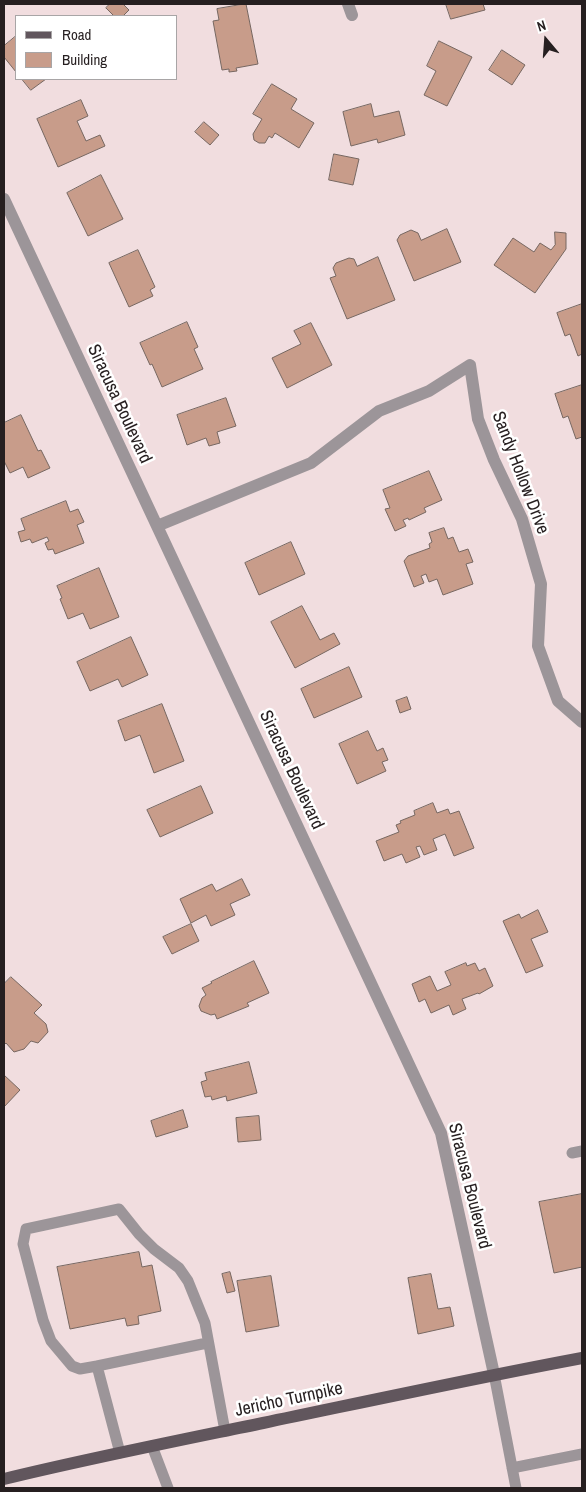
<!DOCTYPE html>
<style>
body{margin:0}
#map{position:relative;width:586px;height:1492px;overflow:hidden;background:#f1dddf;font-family:"Archivo Narrow",sans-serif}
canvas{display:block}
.frame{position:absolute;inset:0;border:5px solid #261f20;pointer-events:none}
.legend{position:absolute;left:15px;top:15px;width:162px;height:65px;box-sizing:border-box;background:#fff;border:1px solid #a8a5a6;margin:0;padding:6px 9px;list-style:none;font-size:15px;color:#261f20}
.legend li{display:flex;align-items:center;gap:10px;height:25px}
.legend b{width:25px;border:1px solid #a8a5a6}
.north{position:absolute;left:521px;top:15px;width:50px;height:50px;-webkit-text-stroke:4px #fff;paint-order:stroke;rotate:342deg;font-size:14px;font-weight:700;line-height:20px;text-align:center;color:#261f20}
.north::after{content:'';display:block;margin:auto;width:18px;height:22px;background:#261f20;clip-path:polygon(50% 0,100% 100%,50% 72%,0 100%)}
</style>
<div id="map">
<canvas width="586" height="1492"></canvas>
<div class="frame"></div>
<ul class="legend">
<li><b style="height:6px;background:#61565d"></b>Road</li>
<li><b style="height:14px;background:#c89c8a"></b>Building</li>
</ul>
<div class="north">N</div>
</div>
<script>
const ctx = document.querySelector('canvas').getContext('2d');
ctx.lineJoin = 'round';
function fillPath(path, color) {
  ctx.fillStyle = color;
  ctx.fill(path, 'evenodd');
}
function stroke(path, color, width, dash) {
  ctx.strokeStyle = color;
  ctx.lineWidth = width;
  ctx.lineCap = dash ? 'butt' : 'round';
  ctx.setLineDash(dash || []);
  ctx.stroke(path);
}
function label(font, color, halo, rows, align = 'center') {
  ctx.font = font + ' "Archivo Narrow",sans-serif';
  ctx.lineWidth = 5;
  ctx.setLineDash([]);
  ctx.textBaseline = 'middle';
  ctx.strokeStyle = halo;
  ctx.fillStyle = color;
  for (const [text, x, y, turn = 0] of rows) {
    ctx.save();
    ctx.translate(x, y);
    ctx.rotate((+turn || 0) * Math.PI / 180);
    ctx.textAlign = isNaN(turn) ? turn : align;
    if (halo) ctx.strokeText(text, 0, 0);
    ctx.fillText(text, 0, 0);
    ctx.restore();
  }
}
const building = new Path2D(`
 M110,4H123L129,10L123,16H114L106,8Z
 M246,4L258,64L236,68L237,71L229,72V69L222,70L213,21L219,20L217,9Z
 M446,4H483L485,10L451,19Z
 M15,37L16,38V72L4,57V46Z
 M439,41L472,57L447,106L424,95L436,71L427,66Z
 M502,50L525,65L512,85L489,70Z
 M22,79H46L31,90Z
 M272,84L297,99L291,109L314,123L299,148L275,133L272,138L269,136L265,143H259L254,140L253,134L262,119L253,114Z
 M81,100L88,116L77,121L86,141L100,135L105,146L58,167L37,119Z
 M371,104L374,117L399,111L405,135L378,143L377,139L351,146L343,112Z
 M204,122L219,135L210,145L195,132Z
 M334,154L359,159L353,185L329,180Z
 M101,175L123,219L88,236L67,193Z
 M447,229L461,262L414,281L397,240L400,235L411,230L418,233L421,240Z
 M555,232L566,233V249L535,293L494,265L513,238L534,252L540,243L551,250L555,245Z
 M138,250L155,287L150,290L153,296L129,307L109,263Z
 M378,257L395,300L347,319L330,278L336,276L333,268L336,263L349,258L354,259L357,266Z
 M582,304V354L578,356L570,334L565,336L557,313Z
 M187,322L198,347L194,349L203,369L162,387L152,364L150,365L140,343Z
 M311,323L332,365L287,388L272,358L301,344L294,331Z
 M582,385V437L576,439L568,416L563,418L555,394Z
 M226,398L236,426L217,432L220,443L209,446L206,438L187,445L177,415Z
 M21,415L38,451L41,450L50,468L28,478L23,467L10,473L4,461V423Z
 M429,471L442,500L424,508L426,512L409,520L408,518L403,520L406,526L395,531L385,509L390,508L383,490Z
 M66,501L70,512L78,509L84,522L77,525L84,543L55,554L53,549L48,550L45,543L49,541L47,537L32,543L30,539L21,542L18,532L25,530L21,519Z
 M444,528L448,539L453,537L459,552L468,549L473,562L466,564L473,584L443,595L437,579L429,582L426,574L421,576L424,583L414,587L404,561L408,556L430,548L429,544L432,542L429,533Z
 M291,542L305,574L259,595L245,563Z
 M99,568L119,617L90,629L83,613L68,619L60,599L62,598L57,586Z
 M302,606L320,640L334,633L340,644L295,668L271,622Z
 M131,637L148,675L122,687L118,679L90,691L77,662Z
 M349,667L362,697L314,718L301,689Z
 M407,697L411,709L400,713L396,701Z
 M162,704L184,761L154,773L140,735L125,741L118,721Z
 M368,731L377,751L383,748L388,760L382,762L386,771L357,784L339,744Z
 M201,786L213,813L160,837L147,810Z
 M433,803L437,813L448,809L450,814L459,811L474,848L454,856L445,834L433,839L437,850L424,855L420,846L416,847L420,857L406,863L402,854L384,861L376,841L399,832L396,825L401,823L400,821L415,815L414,811Z
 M242,879L250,895L230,904L235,915L211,926L206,915L191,923L180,899L212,884L216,891Z
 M538,910L548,932L531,939L543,966L526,973L503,921L519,914L521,918Z
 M191,924L199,941L172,954L163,937Z
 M254,961L269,993L247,1003L249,1006L217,1019L215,1014L211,1015L201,1011L199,1006L202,998L206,995L202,988L212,983L211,982Z
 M466,963L467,966L475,963L479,971L485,968L493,986L479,994L478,993L462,999L466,1009L453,1015L449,1005L431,1013L425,999L419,1002L412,984L430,976L437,991L451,985L445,972Z
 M11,977L42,1005L34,1013L46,1024L48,1032L38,1043L31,1041L24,1049L14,1052L6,1043L4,1045V984Z
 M249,1062L257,1093L227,1101L226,1096L212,1100L211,1096L205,1097L201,1082L207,1080L205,1073Z
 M4,1075L20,1090L4,1107Z
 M183,1110L188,1127L156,1137L151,1121Z
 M259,1116L261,1140L238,1142L236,1118Z
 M582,1194V1267L554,1273L539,1202Z
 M139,1252L142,1267L152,1265L161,1311L138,1316L139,1324L127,1326L125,1318L70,1329L57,1267Z
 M230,1272L235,1291L227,1293L222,1274Z
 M431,1274L438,1309L450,1307L454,1326L418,1334L408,1278Z
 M271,1276L279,1326L246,1332L237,1281Z`);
const service = new Path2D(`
 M572,1153L582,1151
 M97,1366L207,1343
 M494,1374L516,1488
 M152,1446L168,1488
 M120,1453L97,1366L80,1369L72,1366L51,1341L43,1320L23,1244L26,1229L119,1209L139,1234L154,1249L179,1268L188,1281L205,1323L225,1431
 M512,1468L582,1454`);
const minor = new Path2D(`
 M348,4L352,15
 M4,199L441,1133L494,1374
 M157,526L311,463L379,411L429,391L470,365L478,419L494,460L522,519L541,584L538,646L558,701L582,722`);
const primary = new Path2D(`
 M4,1479C90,1458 176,1441 263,1423C369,1401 475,1378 582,1358`);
const streetNames = [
 ["Siracusa Boulevard",119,404,65],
 ["Sandy Hollow Drive",520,473,69],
 ["Siracusa Boulevard",291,770,65],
 ["Siracusa Boulevard",469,1186,76],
 ["Jericho Turnpike",289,1400,-12]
];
fillPath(building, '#c89c8a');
stroke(building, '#766761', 1);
stroke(service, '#9c9599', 11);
stroke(minor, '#9c9599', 12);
stroke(primary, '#61565d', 12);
label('18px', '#261f20', '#fff', streetNames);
</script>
